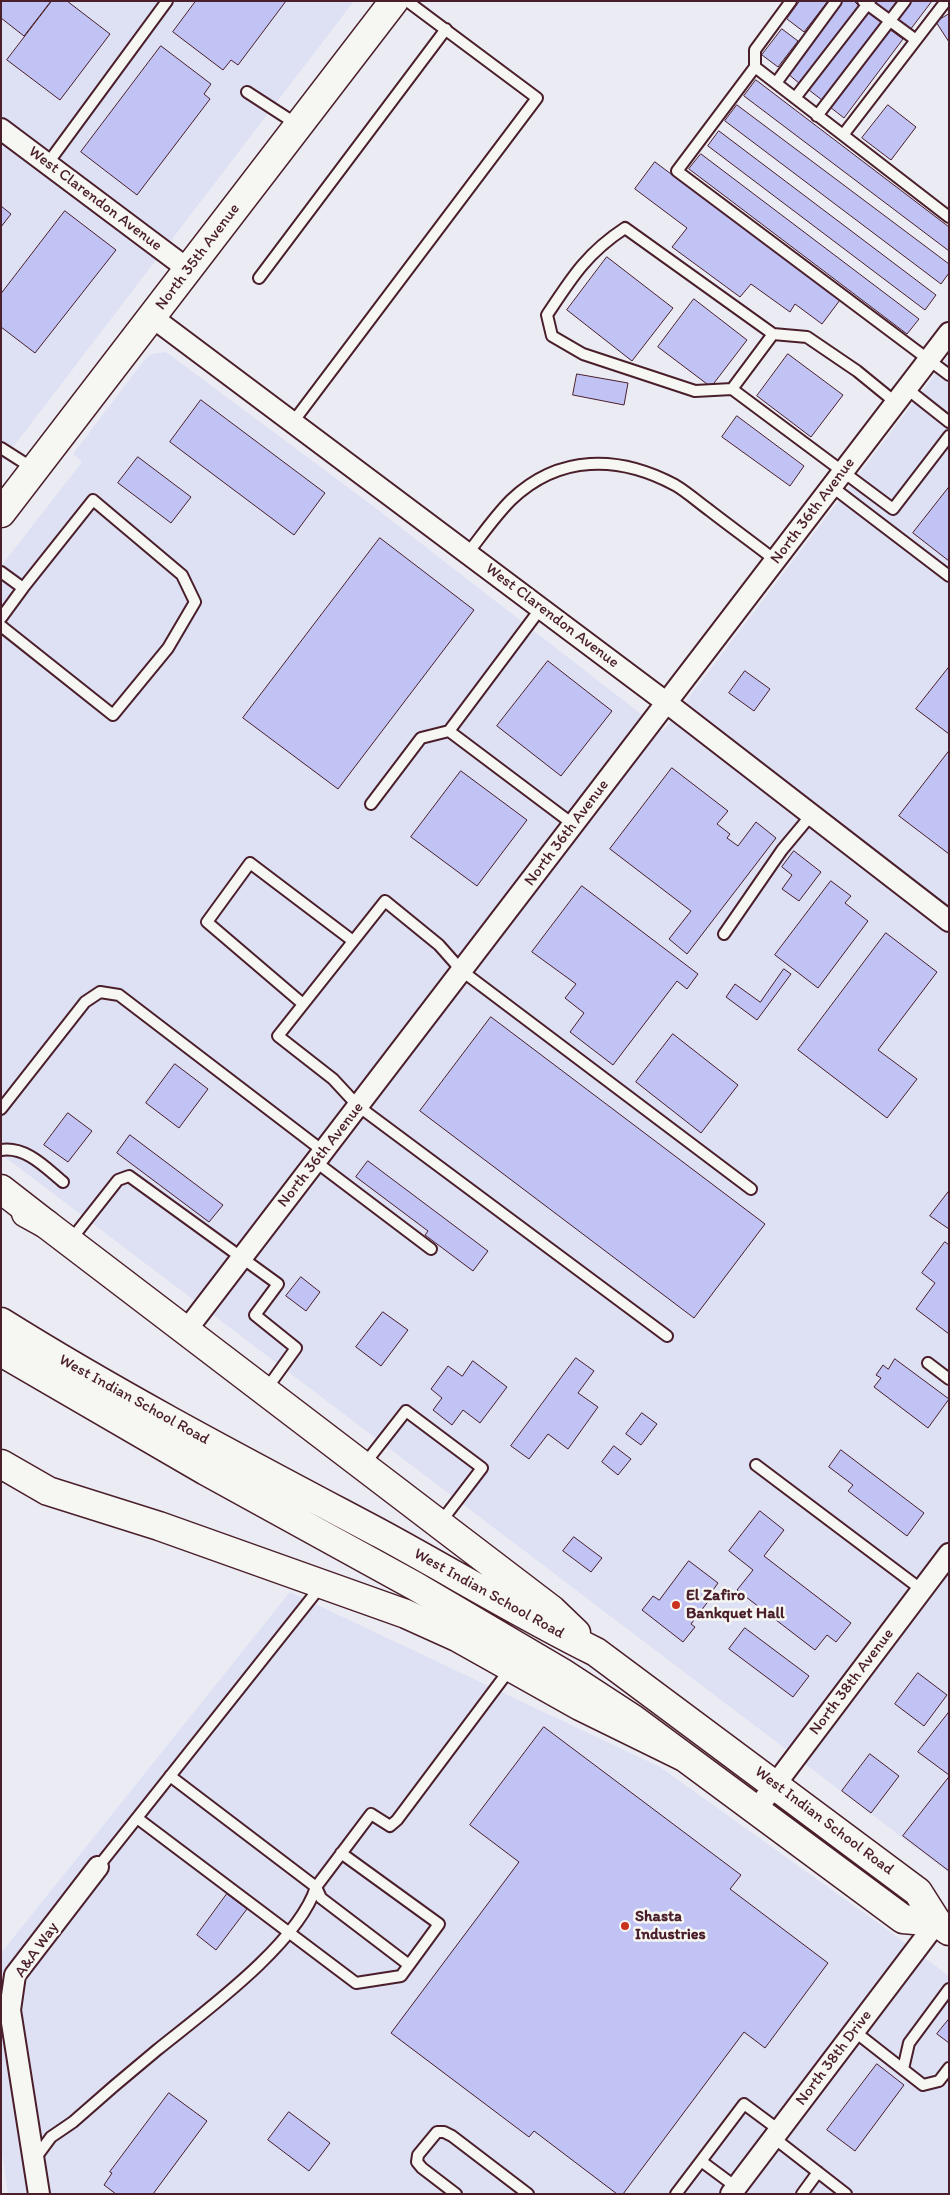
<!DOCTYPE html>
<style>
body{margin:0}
#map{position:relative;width:950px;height:2195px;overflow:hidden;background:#ebecf3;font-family:Itim,sans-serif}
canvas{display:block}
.frame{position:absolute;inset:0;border:2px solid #4a1f2b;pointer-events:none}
</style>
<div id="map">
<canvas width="950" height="2195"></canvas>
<div class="frame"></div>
</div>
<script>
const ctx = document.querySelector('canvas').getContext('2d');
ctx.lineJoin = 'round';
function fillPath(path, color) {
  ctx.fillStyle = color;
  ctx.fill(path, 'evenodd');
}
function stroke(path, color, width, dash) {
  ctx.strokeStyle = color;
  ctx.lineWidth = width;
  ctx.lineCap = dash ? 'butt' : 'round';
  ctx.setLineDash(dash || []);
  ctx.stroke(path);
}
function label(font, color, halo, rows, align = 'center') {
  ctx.font = font + ' Itim,sans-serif';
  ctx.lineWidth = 5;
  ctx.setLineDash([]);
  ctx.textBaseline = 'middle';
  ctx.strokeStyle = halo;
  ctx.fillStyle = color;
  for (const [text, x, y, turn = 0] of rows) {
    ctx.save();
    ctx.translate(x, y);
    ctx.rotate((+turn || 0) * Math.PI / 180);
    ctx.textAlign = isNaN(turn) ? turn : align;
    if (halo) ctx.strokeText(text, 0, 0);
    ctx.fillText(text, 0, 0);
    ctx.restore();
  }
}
const built = new Path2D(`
 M1,1H354L1,463Z
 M166,352L369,503L663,731L949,356V1873L1,1154V566L82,462L73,454L142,363L151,354Z
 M290,1592L660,1767L881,1925L949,1976V2194H8L1,2145V1953Z`);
const building = new Path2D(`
 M1,1H51L24,36L1,18Z
 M52,1H67L110,34L60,100L7,60Z
 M196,1H286L238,65L231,60L223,70L173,32Z
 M800,1H828L804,32L787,19Z
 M841,1H854L859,6L800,84L787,73Z
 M877,1H897L888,13L875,4Z
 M912,1H932L910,30L897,21Z
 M868,12L881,22L822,100L809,90Z
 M949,14V42L936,22Z
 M782,29L798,41L778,67L762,55Z
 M889,29L903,39L844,118L830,107Z
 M161,46L211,84L204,94L210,99L137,195L81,152Z
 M756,80L949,227V251L744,96Z
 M737,105L949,264V273L941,284L725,121Z
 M888,105L916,127L891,160L862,138Z
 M719,131L936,295L925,310L708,146Z
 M701,154L919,319L907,334L689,169Z
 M655,162L840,300L822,324L795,304L790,312L751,284L740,297L672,247L687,228L635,189Z
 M1,206L11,214L1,227Z
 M65,211L116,250L35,353L1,327V294Z
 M607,257L673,308L632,361L567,310Z
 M694,299L747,340L711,387L658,347Z
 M788,354L843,395L811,437L757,396Z
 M577,374L628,383L624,405L573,395Z
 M201,400L325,493L294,535L170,442Z
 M737,416L804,466L790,486L722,437Z
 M138,457L191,497L171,523L118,483Z
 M949,487V561L913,533Z
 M380,538L474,610L338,789L243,718Z
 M548,661L612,711L561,776L497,726Z
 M949,667V734L916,709Z
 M745,671L770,689L754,711L729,693Z
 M949,751V854L899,816Z
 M672,768L728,811L717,824L730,834L727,838L738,846L756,822L776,838L687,954L669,939L691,911L610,849Z
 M461,771L527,820L477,886L411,837Z
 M794,851L821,872L799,901L782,889L792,875L782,867Z
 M831,881L851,896L845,903L868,921L818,988L775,955Z
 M582,886L698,974L687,989L677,981L613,1065L570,1032L584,1013L565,998L576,984L532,952Z
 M886,933L937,972L878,1050L917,1079L887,1118L798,1050Z
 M784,969L791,974L757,1020L726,997L735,984L760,1002Z
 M491,1017L765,1224L694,1318L420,1111Z
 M673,1034L738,1085L701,1133L636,1082Z
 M175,1064L208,1089L179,1128L146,1103Z
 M68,1113L92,1131L68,1162L44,1145Z
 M130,1135L223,1205L209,1222L117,1153Z
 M368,1161L488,1251L473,1271L425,1235L428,1231L356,1177Z
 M949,1191V1229L930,1216Z
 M945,1242L949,1245V1334L916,1309L935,1283L922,1273Z
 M301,1277L320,1292L306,1311L286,1296Z
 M383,1312L408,1330L381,1366L356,1347Z
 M576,1358L594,1371L578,1393L598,1407L568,1449L548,1434L529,1459L511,1446Z
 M895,1359L949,1399L928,1428L874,1387L881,1378L876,1375L883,1365L888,1369Z
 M473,1361L507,1387L480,1423L463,1410L452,1425L433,1410L442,1398L431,1389L448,1366L462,1376Z
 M642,1413L657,1424L641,1445L626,1434Z
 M614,1446L631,1459L618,1475L602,1462Z
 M841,1450L924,1513L907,1536L848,1491L853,1485L829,1467Z
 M760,1511L784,1530L764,1556L851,1623L836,1642L827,1635L815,1650L737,1590L753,1570L729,1551Z
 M574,1537L602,1558L591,1572L563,1551Z
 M689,1561L718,1583L711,1593L713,1595L691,1624L695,1627L683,1642L642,1610L653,1596L659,1600Z
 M745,1628L809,1676L793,1697L729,1649Z
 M918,1673L947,1695L924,1726L895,1704Z
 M949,1712V1775L918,1752Z
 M544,1727L741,1875L730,1889L828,1963L765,2048L744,2032L623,2194H617L534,2131L529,2137L391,2033L519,1862L470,1825Z
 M870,1754L899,1776L871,1813L842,1791Z
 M949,1777V1871L903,1836Z
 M227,1894L247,1909L216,1950L197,1935Z
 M949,2019V2043L937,2034Z
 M877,2064L904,2085L855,2151L827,2130Z
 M169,2093L207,2121L153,2194H116L104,2185L112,2173L110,2172Z
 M289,2112L330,2143L309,2171L268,2140Z`);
const lane = new Path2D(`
 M863,1L916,40
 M755,67V50L791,1
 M776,83L836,1
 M247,92L298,125
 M795,98L870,1
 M817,116L905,1
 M843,135L946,1
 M48,163L167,1
 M949,217L755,67L677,171L949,375
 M259,278L446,29
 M906,388L949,422
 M732,389L695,391L583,354L552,336L547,315C572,277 587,253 625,228L773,334
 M895,402L857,371L807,337L773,334L732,389L893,509L949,436
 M293,422L537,98L407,1
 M1,448L34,469
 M831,486L949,576
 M468,553C482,535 495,516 511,500C559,454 619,455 675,485C687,492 698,502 709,510C731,527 753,543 775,560
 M1,572L23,588L93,500L182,575L195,602L168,648L113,715L1,626
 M541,608L449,731L574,825
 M1,618L23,588
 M371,804L421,738L449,731
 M724,934L782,850L812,814
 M303,1004L207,922L250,863L353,941
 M1,1109L85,1002L100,992L119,995L323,1151
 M1,1150C26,1146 46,1168 63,1182
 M316,1162L431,1249
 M70,1241L118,1180L129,1176L278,1284L255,1315L296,1348L265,1391
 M667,1336L358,1106L333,1079L278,1036L385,901L439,945L462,971L751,1189
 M928,1363L949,1379
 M756,1465L922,1590
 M363,1466L406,1411L482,1468L440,1523
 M170,1776L316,1887L371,1814L390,1826L397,1820L510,1669
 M137,1818L356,1983L401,1976L439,1924L341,1853
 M98,1867L321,1586
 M316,1887L321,1898L409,1965
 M854,2031L923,2085L939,2081L949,2068
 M903,2069L909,2043L949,1989
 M774,2138L846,2194
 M34,2160L51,2137L73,2122C101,2097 129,2073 157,2050C204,2012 298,1944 316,1887
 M701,2161L744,2104L779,2130
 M456,2194L422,2168L417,2162L418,2155L437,2132H444L452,2136L528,2194
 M676,2194L701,2161L736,2187
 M802,2194L818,2172`);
const street = new Path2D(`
 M1,129L189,270
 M152,317L667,703L949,921
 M185,1332L949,333
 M756,1810L949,1554
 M39,2194L10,2010L15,1975L98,1867
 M731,2194L937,1922`);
const secondary = new Path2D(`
 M1,513L394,1
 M26,1213L46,1224L552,1610L576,1633
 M1,1322C124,1399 253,1466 381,1534C453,1573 523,1616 596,1652L918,1892L937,1922L949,1931
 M1,1352L206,1471L415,1586L561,1672L633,1719L903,1919L937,1922`);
const highway = new Path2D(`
 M1,1189L46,1224
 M1,1464L48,1491L159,1526L406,1614L457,1637L580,1706L682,1756`);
const markers = [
 [676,1605,5,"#c8321e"],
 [625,1926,5,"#c8321e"]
];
const streetNames = [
 ["West Clarendon Avenue",95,199,37],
 ["North 35th Avenue",198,257,-53],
 ["North 36th Avenue",813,511,-53],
 ["West Clarendon Avenue",552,616,37],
 ["North 36th Avenue",567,833,-53],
 ["North 36th Avenue",321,1155,-52],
 ["West Indian School Road",134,1400,29],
 ["West Indian School Road",489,1594,29],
 ["North 38th Avenue",852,1682,-53],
 ["West Indian School Road",824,1821,37],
 ["A&A Way",37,1950,-55],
 ["North 38th Drive",834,2058,-53]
];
const poiNames = [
 ["El Zafiro",686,1596],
 ["Bankquet Hall",686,1614],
 ["Shasta",635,1917],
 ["Industries",635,1935]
];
fillPath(built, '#dee0f4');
fillPath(building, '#c1c3f5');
stroke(building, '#4a1f2b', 1);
stroke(lane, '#4a1f2b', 14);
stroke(street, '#4a1f2b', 24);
stroke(secondary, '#4a1f2b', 31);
stroke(highway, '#4a1f2b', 31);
stroke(lane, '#f6f6f2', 10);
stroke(street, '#f6f6f2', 20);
stroke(secondary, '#f6f6f2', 28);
stroke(highway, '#f6f6f2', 28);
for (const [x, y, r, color] of markers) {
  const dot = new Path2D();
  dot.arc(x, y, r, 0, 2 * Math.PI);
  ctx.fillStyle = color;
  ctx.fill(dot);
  stroke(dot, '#f6f6f2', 2);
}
label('16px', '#4a1f2b', '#f6f6f2', streetNames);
label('bold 16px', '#4a1f2b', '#f6f6f2', poiNames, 'left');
</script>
